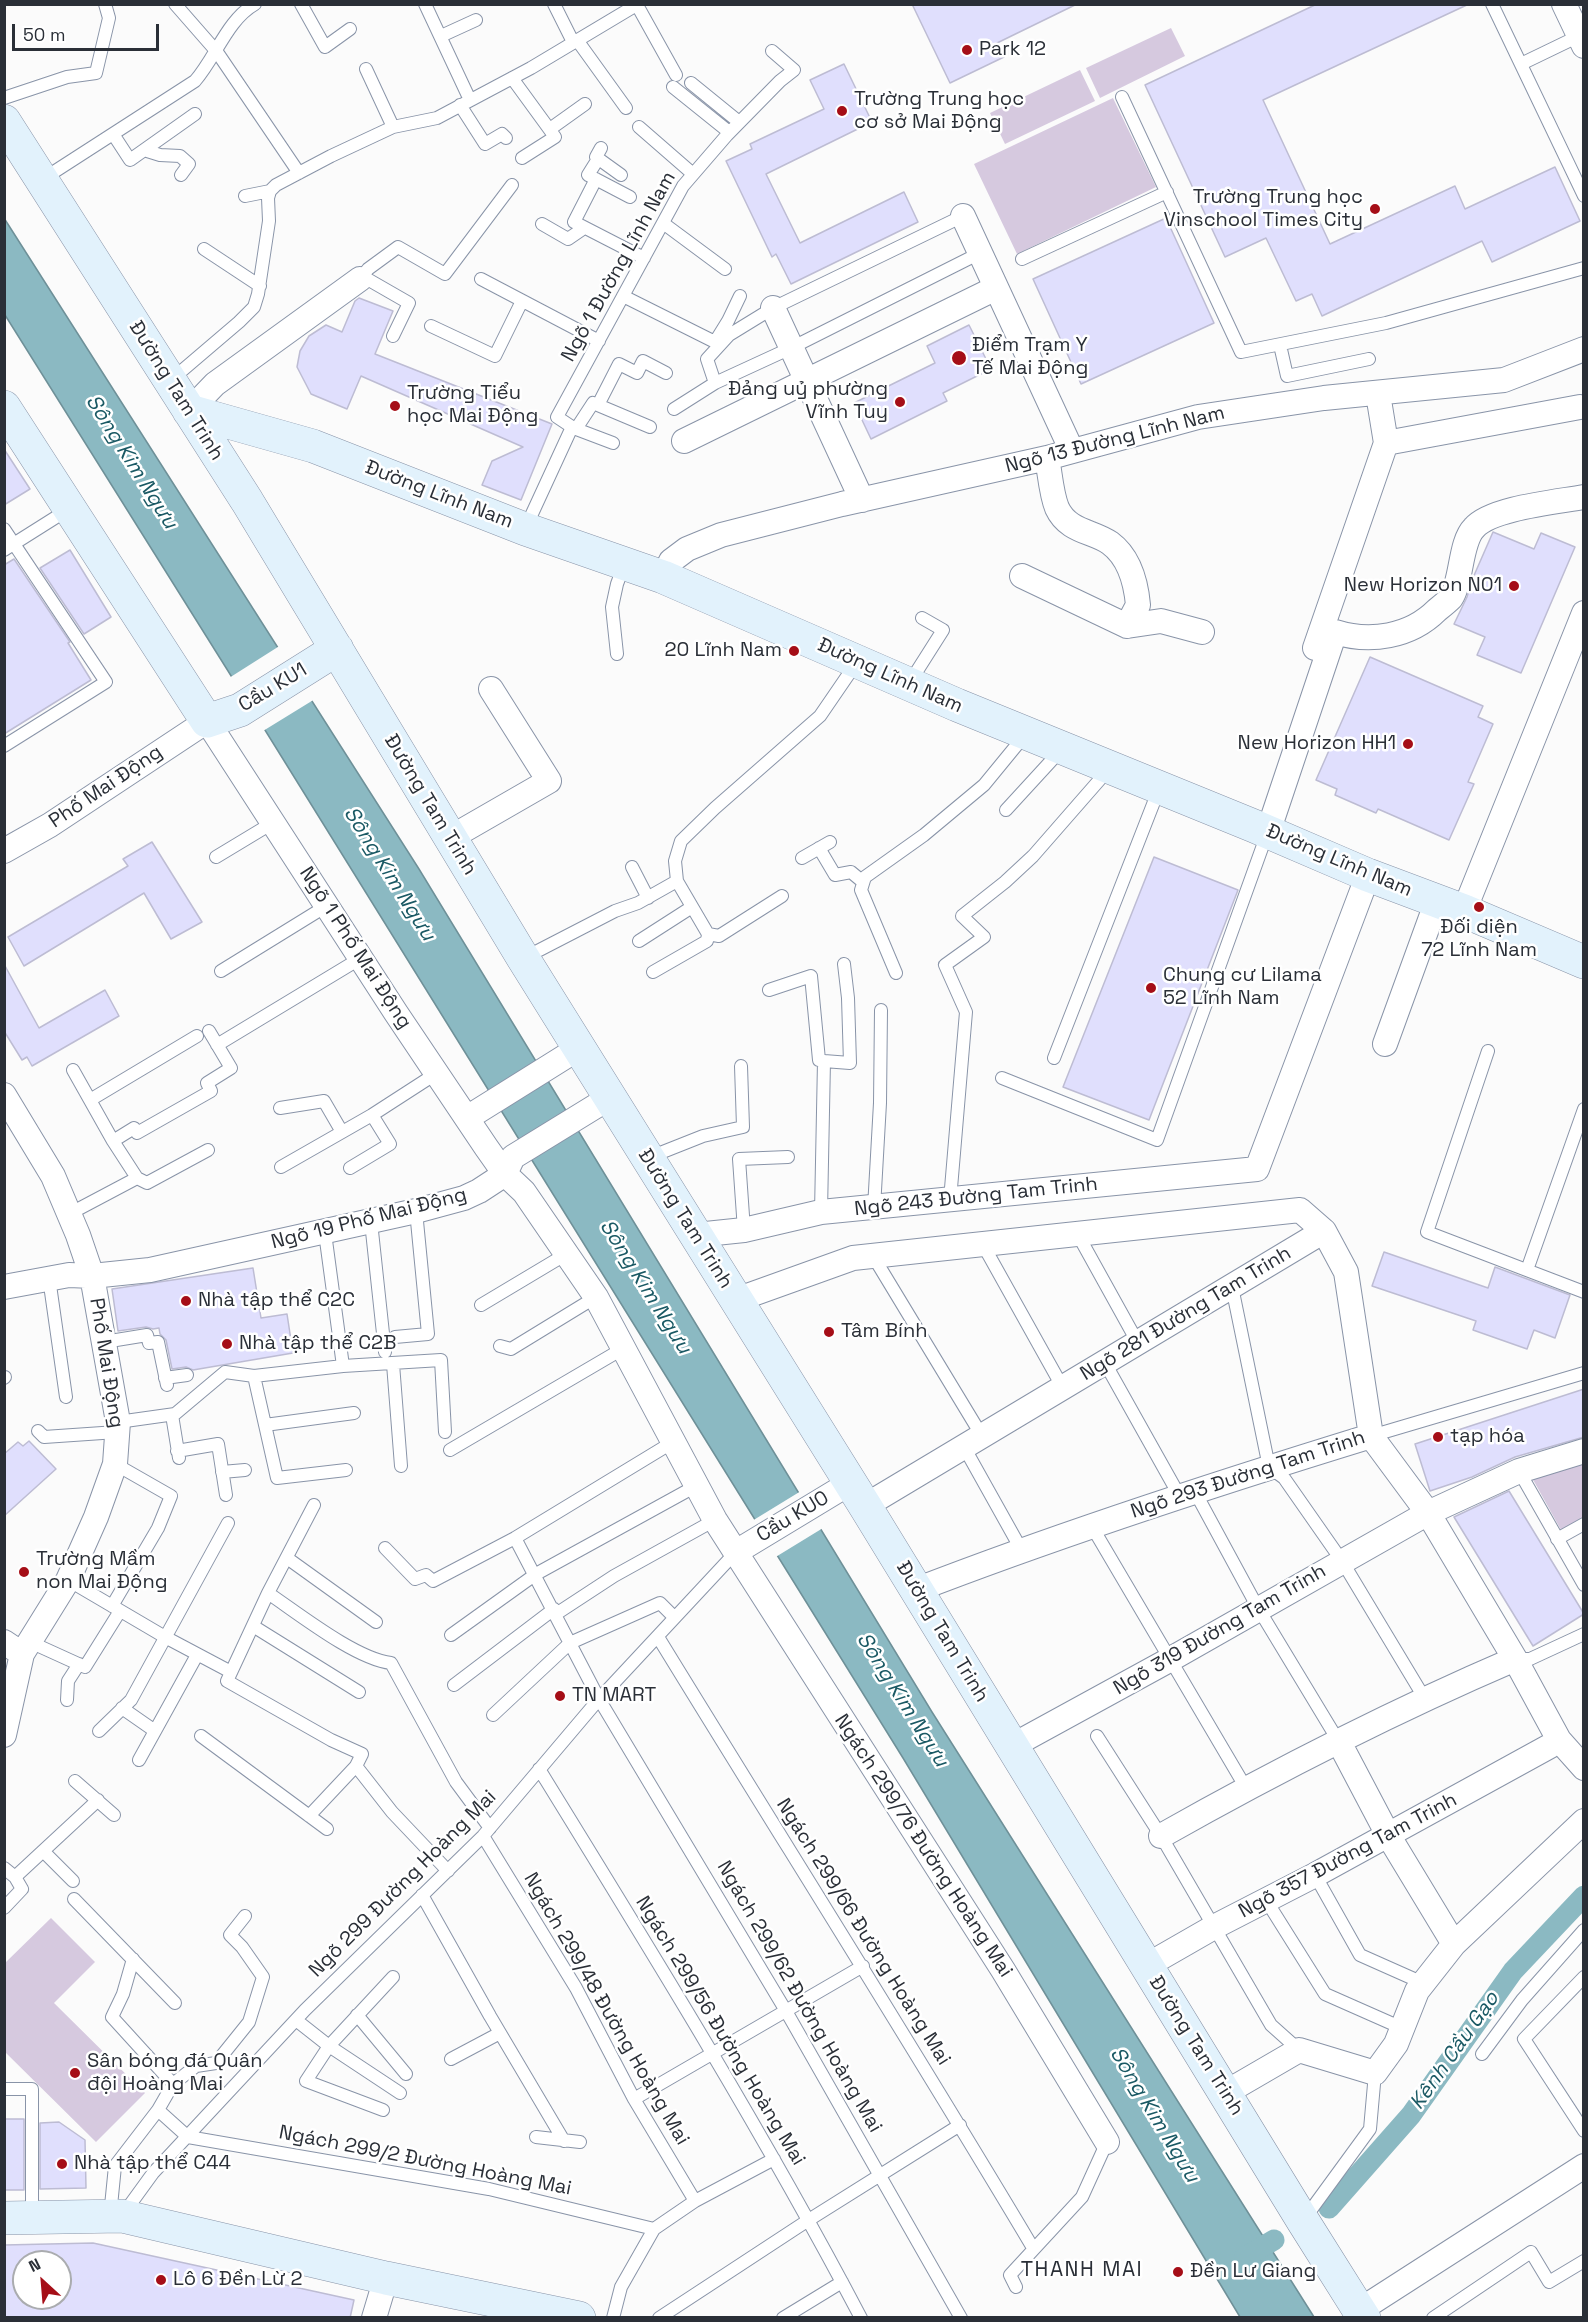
<!DOCTYPE html>
<meta charset="utf-8">
<style>
body{margin:0}
#map{position:relative;width:1588px;height:2322px;overflow:hidden;background:#fbfbfb;font-family:"Space Grotesk",sans-serif}
canvas{display:block}
.frame{position:absolute;inset:0;border:6px solid #2a2f37;pointer-events:none}
.north{position:absolute;left:12px;top:2250px;width:60px;height:60px;box-sizing:border-box;background:#fff;border:2px solid #aaacaf;border-radius:50%;rotate:334deg;font-size:16px;font-weight:700;line-height:24px;text-align:center;color:#2a2f37}
.north::after{content:'';display:block;margin:auto;width:21px;height:27px;background:#a50e17;clip-path:polygon(50% 0,100% 100%,50% 72%,0 100%)}
.scale{position:absolute;left:12px;top:24px;width:147px;height:27px;box-sizing:border-box;border:3px solid #2a2f37;border-top:0;padding-left:8px;font-size:18px;line-height:21px;white-space:nowrap;color:#2a2f37;-webkit-text-stroke:4px #fff;paint-order:stroke}
</style>
<div id="map">
<canvas width="1588" height="2322"></canvas>
<div class="frame"></div>
<div class="north">N</div>
<div class="scale">50 m</div>
</div>
<script>
const ctx = document.querySelector('canvas').getContext('2d');
ctx.lineJoin = 'round';
function fillPath(path, color) {
  ctx.fillStyle = color;
  ctx.fill(path, 'evenodd');
}
function stroke(path, color, width, dash) {
  ctx.strokeStyle = color;
  ctx.lineWidth = width;
  ctx.lineCap = dash ? 'butt' : 'round';
  ctx.setLineDash(dash || []);
  ctx.stroke(path);
}
function label(font, color, halo, rows, align = 'center') {
  ctx.font = font + ' "Space Grotesk",sans-serif';
  ctx.lineWidth = 5;
  ctx.setLineDash([]);
  ctx.textBaseline = 'middle';
  ctx.strokeStyle = halo;
  ctx.fillStyle = color;
  for (const [text, x, y, turn = 0] of rows) {
    ctx.save();
    ctx.translate(x, y);
    ctx.rotate((+turn || 0) * Math.PI / 180);
    ctx.textAlign = isNaN(turn) ? turn : align;
    if (halo) ctx.strokeText(text, 0, 0);
    ctx.fillText(text, 0, 0);
    ctx.restore();
  }
}
const green = new Path2D(`
 M1171,28L1185,56L1100,98L1086,68Z
 M1080,70L1095,101L1005,144L990,113Z
 M1113,98L1156,187L1017,254L974,164Z
 M1583,1460V1517L1561,1530L1531,1476Z
 M51,1918L95,1962L54,2003L145,2093L96,2142L5,2052V1963Z`);
const water = new Path2D(`
 M4,218L419,869L932,1712L1314,2317H1240L903,1758L260,722L5,315Z`);
const pier = new Path2D(`
 M281,645L315,699L263,731L229,678Z
 M801,1491L823,1528L774,1558L752,1521Z`);
const canal = new Path2D(`
 M1329,2208L1411,2115L1513,1971L1584,1896
 M1245,2257L1274,2240`);
const building = new Path2D(`
 M912,4H1077L997,43L1004,57L950,83Z
 M1317,4H1469L1263,100L1330,244L1455,186L1465,209L1555,167L1580,221L1492,262L1482,241L1322,316L1312,294L1296,301L1266,238L1225,257L1145,85Z
 M844,64L872,122L766,174L800,243L904,192L918,222L791,284L776,254L772,257L726,161L752,149L750,144L824,109L810,80Z
 M1166,218L1214,323L1081,384L1033,279Z
 M359,298L393,311L375,354L552,424L521,500L482,485L492,461L523,447L361,376L347,409L311,394L297,367L300,351L309,336L326,325L342,332L355,301Z
 M969,325L991,369L943,393L947,401L871,439L854,403L935,363L927,346Z
 M4,449L30,489L4,505Z
 M1493,532L1534,549L1541,533L1575,547L1521,673L1477,655L1485,637L1454,624L1467,597L1472,580Z
 M70,550L111,617L84,634L40,568Z
 M14,559L70,642L68,643L91,680L4,734V565Z
 M1370,657L1483,706L1478,717L1493,724L1468,782L1474,784L1449,840L1378,809L1376,813L1335,795L1337,789L1316,780Z
 M152,842L202,922L171,939L144,893L24,966L8,937L128,866L123,859Z
 M1154,857L1238,890L1149,1120L1063,1087Z
 M4,964L39,1028L105,990L119,1016L32,1066L27,1057L22,1060L4,1031Z
 M1384,1252L1488,1288L1495,1267L1570,1295L1555,1338L1534,1330L1527,1349L1473,1330L1476,1321L1372,1286Z
 M253,1268L261,1318L287,1314L293,1353L193,1370L186,1367L172,1369L166,1340L160,1334L159,1328L153,1329L146,1327L118,1331L112,1289Z
 M1584,1389V1437L1515,1457L1472,1477L1430,1491L1415,1444Z
 M29,1441L56,1469L4,1516V1454L18,1442L23,1446Z
 M1509,1491L1584,1614L1533,1646L1454,1517Z
 M4,2119H24V2190H4Z
 M59,2122L85,2140L86,2188L40,2189V2123Z
 M93,2243L354,2300L350,2318H4V2245ZM24,2262H60V2298H24Z`);
const lane = new Path2D(`
 M175,4L217,52L299,173
 M301,4L325,47L350,29
 M425,4L470,100
 M554,4L573,42
 M1492,4L1584,196
 M637,5L676,75
 M441,36L476,20
 M577,40L626,108
 M1521,64L1579,36
 M366,69L393,127
 M512,78L555,137L522,158
 M691,83L739,122
 M673,87L729,132
 M1122,97L1241,352L1386,323L1584,268
 M4,98L67,77L96,73L109,18L105,4
 M460,105L485,144L502,134L506,138
 M639,127L693,174
 M550,129L585,104
 M113,134L130,160L195,114
 M601,148L596,157L621,175
 M144,150L160,155L180,156L189,164L181,175
 M598,159L588,175L630,197
 M43,179L195,81C216,57 227,20 255,4
 M596,179L574,222L644,258
 M245,196L270,191
 M663,223L725,269
 M542,224L568,239L584,228
 M204,249L260,286
 M1022,259L1167,192
 M362,276L409,303L393,336
 M360,279L368,269L398,247L445,274L512,185
 M481,279L599,341
 M623,296L715,342L728,321L740,296
 M431,326L495,356L522,301
 M1280,345L1287,376L1369,359
 M171,380L239,322L254,307L258,294L269,221L268,198L270,191L276,185L331,156L393,127L437,118L531,68L638,4
 M715,383L707,359L729,335L773,308L963,216
 M598,405L619,364L637,373L643,361L666,373
 M674,409L715,383L791,348L980,253
 M572,427L576,429L593,403L650,427
 M576,429L613,443
 M4,529L106,682L4,746
 M525,529L572,427L557,417L683,186L727,135L780,81L794,70L772,51
 M4,550L69,509
 M617,654L612,607L617,584L624,565
 M910,682L943,630L922,618
 M1006,810L1062,749
 M819,848L835,875L851,872L863,882
 M216,857L274,822
 M802,858L830,842
 M632,867L648,898
 M708,934L719,936L782,896
 M639,941L692,907
 M524,958L615,911L638,903L677,881L675,861L681,841L715,808L820,716L857,662
 M221,971L328,905
 M653,972L707,941L708,934L677,881
 M896,973L861,890L865,877L924,835L984,785L1025,735
 M769,990L811,976L819,1060L824,1061
 M217,1045L361,958
 M1488,1051L1427,1232L1584,1292
 M1054,1058L1159,789
 M1002,1078L1157,1140L1267,834
 M90,1100L197,1036
 M280,1108L324,1101L342,1132
 M113,1141L134,1128L137,1133L211,1091L207,1083L231,1068L209,1031
 M650,1157L703,1136L743,1127L741,1066
 M281,1167L372,1115
 M350,1168L390,1144L372,1115L437,1073
 M137,1178L147,1183L208,1150
 M950,1200L966,1012L945,965L984,937L962,916L1005,882L1033,856L1109,769
 M874,1208L880,1103L881,1010
 M821,1212L824,1061L850,1063L848,998L844,964
 M69,1214L137,1178L113,1141L73,1070
 M371,1222L385,1352
 M744,1230L739,1159L788,1157
 M325,1233L343,1366
 M1077,1233L1138,1343
 M982,1243L1063,1388
 M873,1256L982,1436
 M1527,1270L1584,1109
 M49,1278L66,1397
 M1232,1287L1269,1467L1284,1478L1342,1561L1425,1699
 M481,1305L568,1253
 M395,1337L428,1334L416,1211
 M104,1342L147,1335L149,1343L158,1342L167,1385
 M500,1346L511,1349L596,1297
 M1105,1363L1179,1495
 M393,1364L401,1466
 M254,1376L277,1478L346,1470
 M4,1378L5,1377
 M165,1378L187,1375
 M172,1415L179,1458
 M118,1422L175,1414L225,1372L254,1376L343,1366L441,1360L445,1432
 M265,1425L354,1413
 M38,1431L44,1437L117,1432
 M1371,1436L1584,1373
 M964,1447L1021,1549
 M450,1450L624,1348
 M177,1451L218,1444L226,1495
 M1519,1471L1584,1585
 M222,1472L245,1470
 M1194,1490L1258,1608L1339,1742
 M314,1505L268,1593L227,1681L331,1740L362,1754L356,1766L392,1812L448,1871
 M1091,1525L1246,1788
 M515,1538L599,1699L786,2011L961,2318
 M1557,1539L1584,1524
 M385,1548L415,1579L426,1575L433,1581L515,1538L673,1442
 M287,1558L376,1622
 M68,1580L165,1637L231,1672
 M268,1593C299,1614 356,1659 391,1663L456,1782L490,1828
 M112,1606L158,1528L171,1496L115,1464
 M556,1614L614,1576L715,1520
 M253,1626L359,1692
 M451,1635L536,1574L696,1486
 M658,1637C783,1841 911,2043 1033,2248
 M30,1642L85,1667L120,1611
 M1515,1659H1530L1584,1634
 M454,1685L554,1609
 M67,1700L68,1681L79,1664
 M122,1708L155,1731
 M493,1715L570,1643L660,1603L674,1617
 M99,1731L131,1700L228,1523
 M201,1736L327,1829
 M1097,1736L1161,1836L1271,2025L1299,2050
 M139,1760L197,1655
 M539,1769C650,1949 762,2130 861,2318
 M75,1781L114,1815
 M309,1816L356,1766
 M483,1836L576,1988L634,2099L695,2201
 M43,1851L73,1881
 M4,1868L15,1877L98,1800
 M1315,1875L1360,1955L1423,1983
 M422,1895L490,2016L564,2141
 M74,1899L175,2003
 M1266,1900L1325,1994L1402,2028
 M4,1908L22,1889L15,1877
 M1584,1977L1524,2039L1584,2131
 M357,2015L406,2074
 M296,2020L329,2046L400,2093
 M1482,2054L1522,2000L1584,1930
 M451,2059L500,2033
 M173,2084L196,2066L216,2063L249,2022L263,1977L242,1947L230,1935L245,1916
 M4,2089H32V2216
 M634,2099L863,1966
 M158,2110L188,2137L489,2189L654,2229
 M383,2110L306,2081L329,2046L393,1977
 M536,2137L580,2142
 M124,2213L153,2173L305,2010L483,1836L599,1699L736,1552
 M110,2216L115,2166L158,2110L173,2084L112,2017L123,1994L133,1959
 M1305,2218L1370,2129L1375,2073
 M1016,2287L1010,2275L1082,2197L1107,2142
 M613,2318L621,2287L654,2229L695,2201L774,2159
 M659,2318L807,2221L960,2125
 M783,2318L842,2282
 M1433,2318L1531,2252L1549,2282L1584,2261`);
const street = new Path2D(`
 M1564,4L1584,46
 M963,216L1072,451
 M773,308L862,500
 M189,411L215,384L360,279
 M684,441L996,288
 M1386,443L1580,407
 M1022,576L1127,626L1138,605C1136,583 1129,557 1110,543C1093,531 1068,532 1057,508C1051,493 1050,473 1047,458
 M663,577L671,561L687,549L721,535L842,504L1047,458L1198,417L1324,398L1504,380L1584,349
 M1127,626L1161,621L1202,632
 M1315,648L1386,443L1378,394
 M1268,832L1335,632C1370,643 1410,637 1437,610C1442,606 1447,602 1451,598C1462,581 1460,542 1474,528C1491,508 1557,502 1584,497
 M450,838L549,781L491,689
 M4,851L50,825L207,721L396,1013L486,1147L505,1174L524,1192L596,1297L715,1520L1003,1970L1107,2142
 M1464,911L1584,613
 M1385,1044L1437,901
 M4,1095L53,1176L78,1235L92,1276L118,1422L115,1464L96,1517L68,1580L22,1654L4,1735
 M467,1118L579,1048
 M696,1235L744,1230L821,1212L1257,1169L1368,875
 M4,1287L69,1275L92,1276L150,1270L416,1211L464,1198L479,1191L505,1174L513,1157L609,1098
 M736,1300L853,1258L1300,1210L1324,1231L1346,1272L1371,1436L1428,1513L1515,1659L1559,1740L1584,1768
 M865,1506L1324,1231
 M736,1552L850,1483
 M916,1590C1066,1532 1218,1483 1371,1436
 M4,1642L22,1654
 M1339,1742L1388,1835L1454,1944
 M1012,1746L1171,1659L1428,1513L1519,1471L1584,1451
 M1161,1836C1276,1771 1394,1711 1515,1659
 M1146,1966L1214,1927L1315,1875L1550,1746
 M1225,2093L1299,2050L1375,2073L1396,2044L1417,1991L1454,1944L1584,1821
 M1360,2310L1584,2166
 M374,2318L386,2278`);
const secondary = new Path2D(`
 M4,121L247,501L523,958L865,1506L1303,2221L1364,2318
 M4,407L207,721L240,710L337,649
 M189,411L313,446L525,529L663,577L957,705L1254,826L1368,875L1464,911L1584,962
 M4,2218L122,2216L386,2278L579,2318`);
const markers = [
 [967,50,6,"#a50e17"],
 [842,111,6,"#a50e17"],
 [1375,209,6,"#a50e17"],
 [959,358,8,"#a50e17"],
 [900,402,6,"#a50e17"],
 [395,406,6,"#a50e17"],
 [1514,586,6,"#a50e17"],
 [794,651,6,"#a50e17"],
 [1408,744,6,"#a50e17"],
 [1479,907,6,"#a50e17"],
 [1151,988,6,"#a50e17"],
 [186,1301,6,"#a50e17"],
 [829,1332,6,"#a50e17"],
 [227,1344,6,"#a50e17"],
 [1438,1437,6,"#a50e17"],
 [24,1572,6,"#a50e17"],
 [560,1696,6,"#a50e17"],
 [75,2073,6,"#a50e17"],
 [62,2164,6,"#a50e17"],
 [1178,2272,6,"#a50e17"],
 [161,2280,6,"#a50e17"]
];
const poiNames = [
 ["Park 12",979,50],
 ["Trường Trung học",854,100],
 ["cơ sở Mai Động",854,123],
 ["Trường Trung học",1363,198,"right"],
 ["Vinschool Times City",1363,221,"right"],
 ["Điểm Trạm Y",972,346],
 ["Tế Mai Động",972,369],
 ["Đảng uỷ phường",888,390,"right"],
 ["Vĩnh Tuy",888,413,"right"],
 ["Trường Tiểu",407,394],
 ["học Mai Động",407,417],
 ["New Horizon N01",1502,586,"right"],
 ["20 Lĩnh Nam",782,651,"right"],
 ["New Horizon HH1",1396,744,"right"],
 ["Đối diện",1479,928,"center"],
 ["72 Lĩnh Nam",1479,951,"center"],
 ["Chung cư Lilama",1163,976],
 ["52 Lĩnh Nam",1163,999],
 ["Nhà tập thể C2C",198,1301],
 ["Tâm Bính",841,1332],
 ["Nhà tập thể C2B",239,1344],
 ["tạp hóa",1450,1437],
 ["Trường Mầm",36,1560],
 ["non Mai Động",36,1583],
 ["TN MART",572,1696],
 ["Sân bóng đá Quân",87,2062],
 ["đội Hoàng Mai",87,2085],
 ["Nhà tập thể C44",74,2164],
 ["Đền Lư Giang",1190,2272],
 ["Lô 6 Đền Lừ 2",173,2280]
];
const streetNames = [
 ["Ngõ 1 Đường Lĩnh Nam",619,267,-61],
 ["Đường Tam Trinh",176,391,58],
 ["Ngõ 13 Đường Lĩnh Nam",1115,440,-14],
 ["Đường Lĩnh Nam",439,495,21],
 ["Đường Lĩnh Nam",890,676,24],
 ["Cầu KU1",273,688,-31],
 ["Phố Mai Động",106,787,-34],
 ["Đường Tam Trinh",430,805,59],
 ["Đường Lĩnh Nam",1339,861,23],
 ["Ngõ 1 Phố Mai Động",355,948,57],
 ["Ngõ 243 Đường Tam Trinh",976,1197,-6],
 ["Ngõ 19 Phố Mai Động",369,1219,-14],
 ["Đường Tam Trinh",685,1219,58],
 ["Ngõ 281 Đường Tam Trinh",1186,1314,-31],
 ["Phố Mai Động",106,1363,81],
 ["Ngõ 293 Đường Tam Trinh",1248,1475,-18],
 ["Cầu KU0",793,1517,-31],
 ["Ngõ 319 Đường Tam Trinh",1220,1630,-30],
 ["Đường Tam Trinh",942,1632,59],
 ["Ngách 299/76 Đường Hoàng Mai",923,1846,57],
 ["Ngõ 357 Đường Tam Trinh",1348,1856,-28],
 ["Ngõ 299 Đường Hoàng Mai",403,1884,-45],
 ["Ngách 299/66 Đường Hoàng Mai",863,1932,58],
 ["Ngách 299/62 Đường Hoàng Mai",799,1997,60],
 ["Ngách 299/48 Đường Hoàng Mai",606,2009,60],
 ["Ngách 299/56 Đường Hoàng Mai",720,2031,59],
 ["Đường Tam Trinh",1196,2046,58],
 ["Ngách 299/2 Đường Hoàng Mai",425,2161,11]
];
const waterNames = [
 ["Sông Kim Ngưu",131,462,58],
 ["Sông Kim Ngưu",389,874,58],
 ["Sông Kim Ngưu",645,1287,58],
 ["Sông Kim Ngưu",902,1700,58],
 ["Kênh Cầu Gạo",1455,2051,-55],
 ["Sông Kim Ngưu",1154,2115,59]
];
const neighbourhoodNames = [
 ["THANH MAI",1082,2270]
];
fillPath(green, '#d6c9df');
fillPath(water, '#8bb9c2');
stroke(water, '#6e9098', 1.5);
fillPath(pier, '#fbfbfb');
stroke(canal, '#8bb9c2', 21);
fillPath(building, '#e0dffd');
stroke(building, '#bdbcd3', 1.5);
stroke(lane, '#8994a8', 14);
stroke(street, '#8994a8', 26);
stroke(secondary, '#8994a8', 34);
stroke(lane, '#fff', 12);
stroke(street, '#fff', 24);
stroke(secondary, '#e2f2fc', 33);
for (const [x, y, r, color] of markers) {
  const dot = new Path2D();
  dot.arc(x, y, r, 0, 2 * Math.PI);
  ctx.fillStyle = color;
  ctx.fill(dot);
  stroke(dot, '#fff', 2);
}
label('20px', '#2a2f37', '#fff', poiNames, 'left');
label('20px', '#2a2f37', '#fff', streetNames);
label('italic 21px', '#1a5964', '#fff', waterNames);
ctx.letterSpacing = '1.5px';
label('21px', '#2a2f37', '#fff', neighbourhoodNames);
ctx.letterSpacing = '0px';
</script>
